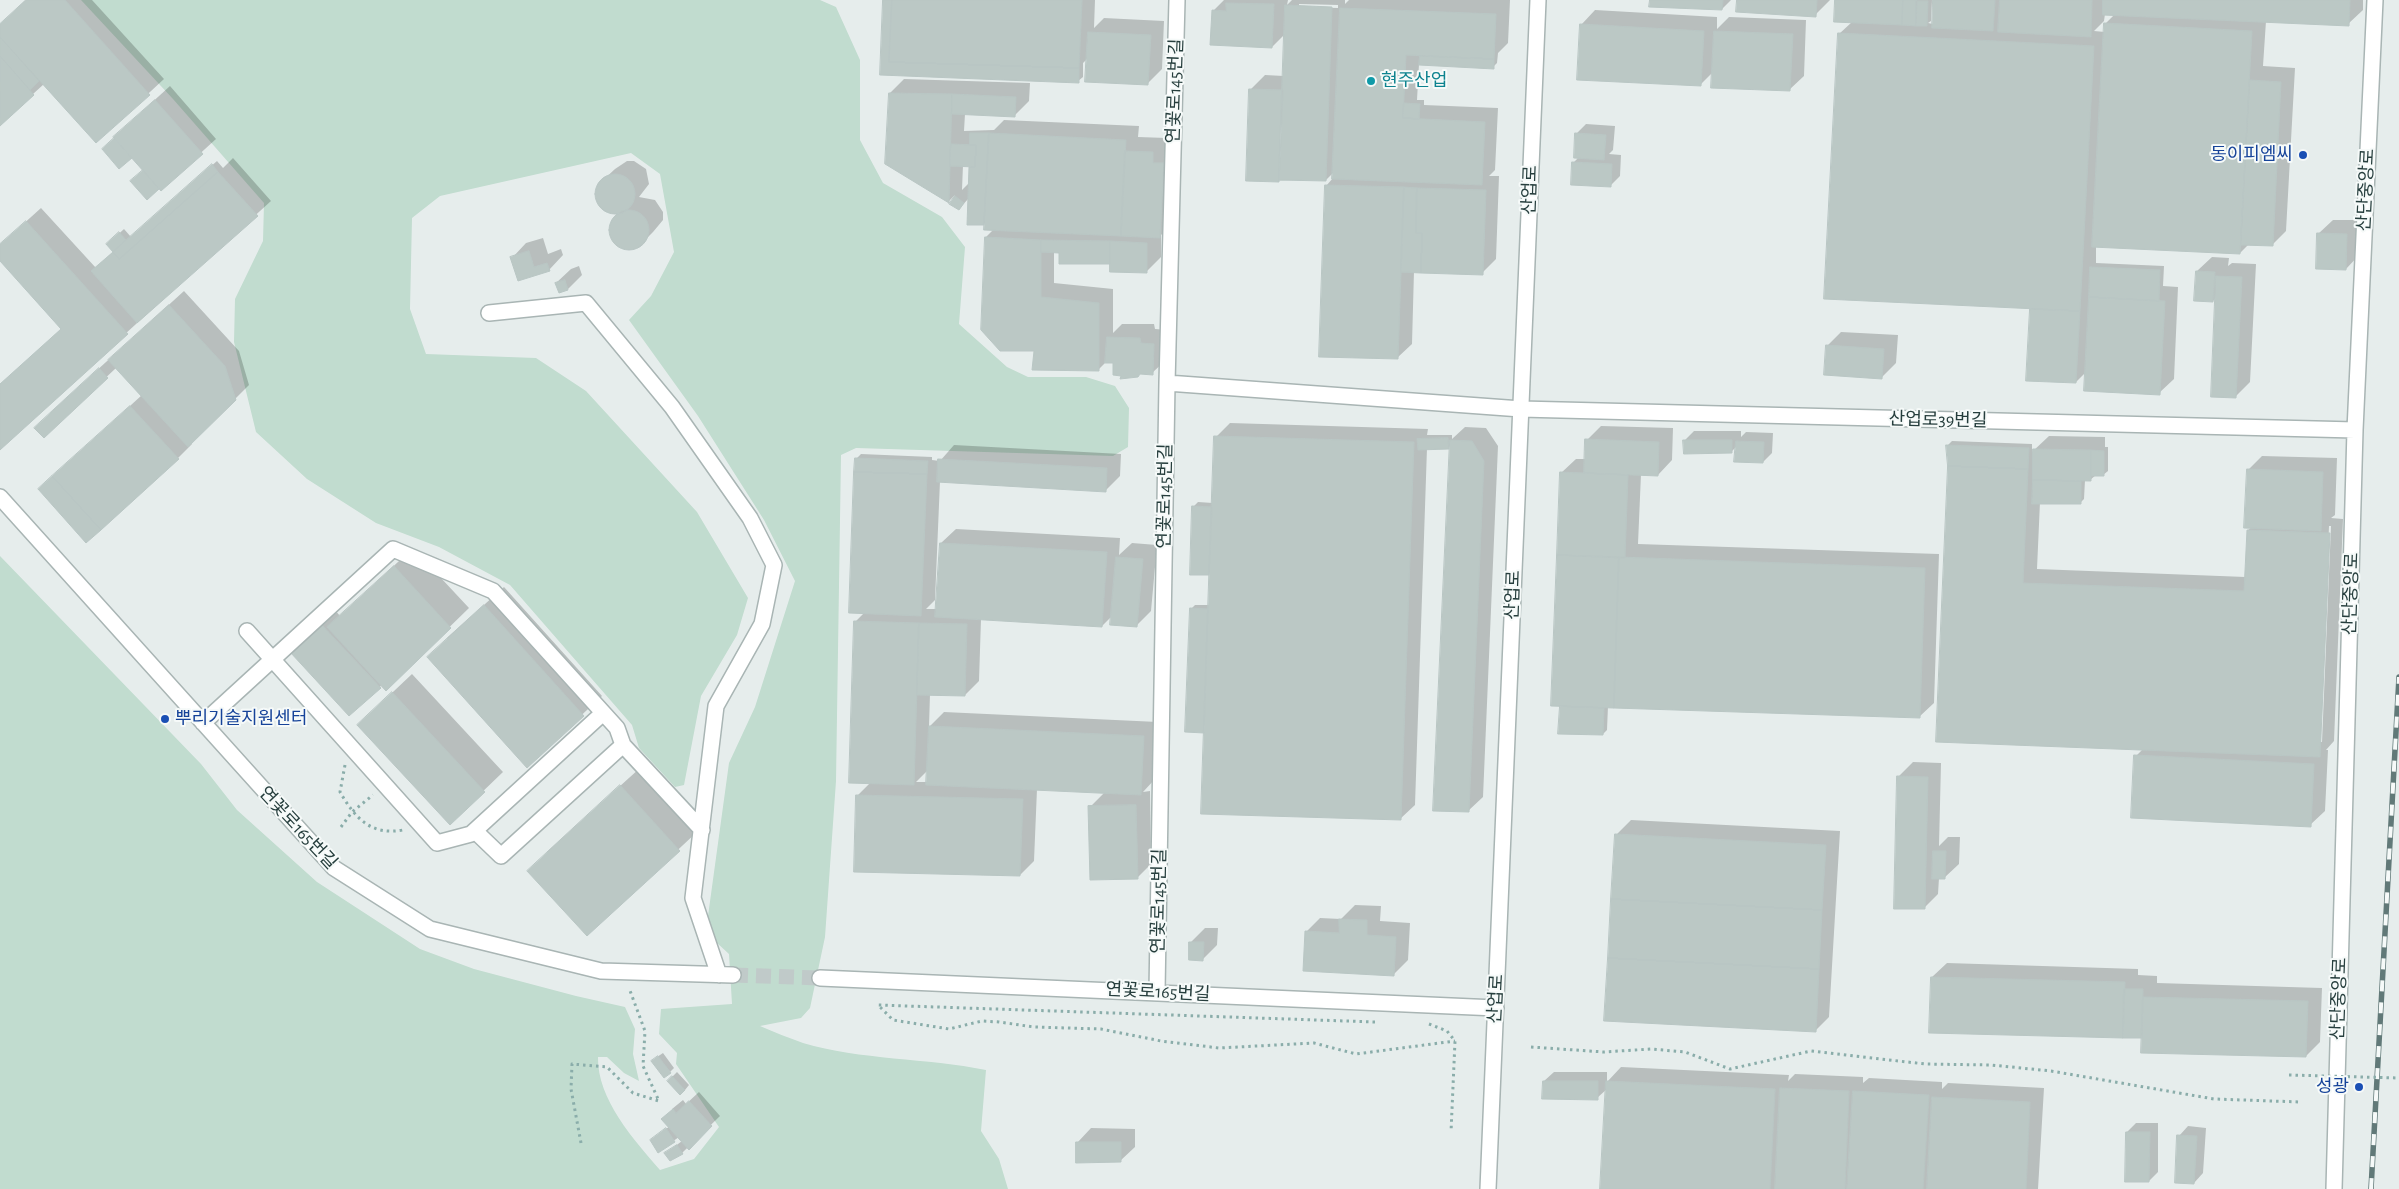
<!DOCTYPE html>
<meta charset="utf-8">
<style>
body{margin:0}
canvas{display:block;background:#e6edec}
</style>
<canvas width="2399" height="1189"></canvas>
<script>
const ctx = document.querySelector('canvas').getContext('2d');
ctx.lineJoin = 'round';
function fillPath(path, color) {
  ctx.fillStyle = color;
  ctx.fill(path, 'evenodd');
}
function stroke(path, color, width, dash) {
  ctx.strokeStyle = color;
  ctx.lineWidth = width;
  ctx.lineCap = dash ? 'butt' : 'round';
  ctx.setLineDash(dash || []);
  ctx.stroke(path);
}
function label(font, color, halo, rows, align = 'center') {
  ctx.font = font + ' "Alegreya Sans","Noto Sans KR",sans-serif';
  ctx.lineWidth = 4;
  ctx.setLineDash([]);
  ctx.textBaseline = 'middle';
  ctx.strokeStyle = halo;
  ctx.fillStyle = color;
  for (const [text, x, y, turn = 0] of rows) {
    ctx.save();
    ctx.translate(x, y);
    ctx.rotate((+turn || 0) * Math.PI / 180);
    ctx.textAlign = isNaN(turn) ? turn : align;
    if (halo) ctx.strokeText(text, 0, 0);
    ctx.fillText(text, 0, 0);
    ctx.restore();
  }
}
const green = new Path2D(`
 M81,0H820L836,7L860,60V140L883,183L942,217L965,247L959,324L1007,367L1028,377H1086L1115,386L1129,408L1128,447L1113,456L856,448L841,455L836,781L825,937L810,1008L801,1018L760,1026C774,1032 789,1038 803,1043C860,1060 927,1058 986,1070L981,1131L999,1159L1008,1189H0V556L201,764L237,810L317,882L420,949L474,969L576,996L625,1007L635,1029L633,1054L639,1081L624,1073L607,1057H598C597,1099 634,1140 660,1170L694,1159L719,1127L676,1064L677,1053L659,1034L661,1009L732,1004L729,954L716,942L708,916L729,763L755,707L795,581L764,520L698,416L629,320L651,296L674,252L660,174L631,153L440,196L412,218L410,309L426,354L536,358L586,391L697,512L748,598L737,635L701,696L684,785L675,787L639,748L632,725L510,585L439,547L376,523L307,479L256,432L234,342L235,299L263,241L264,203L173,99Z`);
const shadow = new Path2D(`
 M26,0H92L164,79L96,142L44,84L0,124V25Z
 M884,0H1095L1094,28L1104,18L1164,21L1162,69L1148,83L1088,58L1083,63V77L1078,81Z
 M1224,0H1288L1287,5L1292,0H1345V4L1349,0H1510L1508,43L1498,53L1497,63L1493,67L1419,64L1417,100H1424V105L1498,108L1495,170L1489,176H1499L1496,259L1482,273L1414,271L1412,344L1397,358L1326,186L1333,178L1334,172L1326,180L1251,89L1265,75L1284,76L1286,33L1272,47L1213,11ZM1299,4L1338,5V8L1299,7Z
 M1651,0H1731L1722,9Z
 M1738,0H1830L1815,15Z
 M1836,0H1932L1931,21L1928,23L1933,24L1935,0H2363V10L2348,24L2266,21L2263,66L2295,68L2286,231L2272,245L2249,244L2240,253L2096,246V263L2164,266L2163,286L2178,287L2174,379L2159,393L2086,372L2076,382L2028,380L2031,308L1839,34L1852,22ZM2105,14H2115L2105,24V32L2094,31L2104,21Z
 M1595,10L1717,17V29L1729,17L1806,20L1804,76L1789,90L1713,72L1700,85L1581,25Z
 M904,79L1030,83L1029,101L1015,115L965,114L964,131L994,130L1004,120L1139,126L1138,137L1167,138L1174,222L1161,235V257L1146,272L1054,251V283L1113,289V333L1122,324H1154L1155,329L1168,330L1167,359L1152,373L1114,362H1106L1099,369L1035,350L986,237L994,229L986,222L984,224L969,198L959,209L951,203L955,195L948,202L890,93ZM963,165L971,166L970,182L962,190Z
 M170,86L216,139L161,189L159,187L147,198L144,170L114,137Z
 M1586,124L1615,126L1613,150L1609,154L1621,155L1620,176L1610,186L1573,163L1578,158L1576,134Z
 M233,158L271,201L0,448V385L63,328L0,259V245L41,208L96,268L114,251L112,240L124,229L131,237L217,161L223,168Z
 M627,161H634L646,169L649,184L639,197L655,200L663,212V220L653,232L638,247L631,249L618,245L611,233V226L619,213L610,212L599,204L597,197L600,183L615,169Z
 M2333,220H2361L2360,254L2346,269L2318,234Z
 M543,238L548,254L561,249L563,255L549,270L519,280L512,258L526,243Z
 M2212,257L2229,258L2228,266L2232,263L2256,264L2250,382L2236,396L2217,297L2213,301L2197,271Z
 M579,266L582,275L568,289L556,283L571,269Z
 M184,291L239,351L249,385L191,443L192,444L178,458L54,475L142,395L116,368L44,436L50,413Z
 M1841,332L1898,335L1896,363L1882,377L1827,346Z
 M1230,423L1428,429L1427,435H1452V439L1465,427L1486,428L1498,446L1483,797L1468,811L1451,445L1448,448H1427L1415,805L1400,819L1205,729L1191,609L1195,605H1210L1211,572L1209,574L1193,507L1198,502L1213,503L1216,437Z
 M1601,426L1673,428L1672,460L1658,475L1641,474L1638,544L1939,554L1934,703L1919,717L1608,706L1607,730L1603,734L1561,705V473L1576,459H1586L1587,440Z
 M1694,431H1741V437L1746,432L1773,433L1772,453L1763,462L1736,447L1731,452L1685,440Z
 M2049,436L2105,437V447H2108V471L2103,475H2096L2090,480H2085L2084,499L2080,503L2040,502L2037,569L2246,577L2248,530L2252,527L2248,470L2262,456L2337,458L2335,515L2331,518L2343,519L2334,741L2326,750H2328L2325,811L2310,825L2136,756L2143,749L1938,741L1949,465L1948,445L1952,441L2032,444V452ZM2329,526H2331L2322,742H2320Z
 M954,445L1121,454L1120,476L1105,491L940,481L935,600L926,609H937L941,543L956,529L1120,538L1119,555L1132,543L1157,545L1151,611L1136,626L1112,616L1102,626L981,619L979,681L965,695L930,694L929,727L944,712L1158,722L1155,779L1143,792L1150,791L1151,864L1137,878L1090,807L1105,792L1037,789L1034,861L1020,875L858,795L870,783L855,622L865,612L856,459L861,454L932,457V460L940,461ZM928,770L927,782H916Z
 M413,548L469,608L386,689L382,685L349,714L291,652L335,610L340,616Z
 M504,587L602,696L527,766L447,638Z
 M412,674L503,772L450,823L358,725Z
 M1913,762L1941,763L1939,846L1948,837H1960L1959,864L1944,878H1939L1938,894L1924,908L1899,776Z
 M640,768L698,831L587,935L547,852Z
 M1631,820L1840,831L1829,1017L1815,1031L1616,835Z
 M1355,905L1381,906L1380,921L1410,923L1408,960L1393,975L1306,932L1320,918L1341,919Z
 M1205,928H1218L1217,945L1203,959L1191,942Z
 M1947,963L2138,969V975L2157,976V983L2322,988L2320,1042L2306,1056L2143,1037L1932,977Z
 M663,1053L674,1068L670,1072L657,1057Z
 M1621,1067L1789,1075L1788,1081L1795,1074L1863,1077V1083L1869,1078L1942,1082V1089L1948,1083L2044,1088L2038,1189H1602L1607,1089L1597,1098L1544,1081L1554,1072H1607V1082Z
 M677,1072L689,1085L685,1090L668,1081Z
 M699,1092L720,1116L682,1153H666L682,1141L679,1137L659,1151L651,1140L670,1126L672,1109L683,1100L686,1104Z
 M2136,1123H2158V1172L2149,1181L2127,1132Z
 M2188,1126L2206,1128L2203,1173L2194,1183L2179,1136Z
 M1091,1128L1135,1129V1147L1120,1161L1077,1143Z`);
const building = new Path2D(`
 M26,0H65L150,95L96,143L0,37V24Z
 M883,0H892L889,62L1079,68V83L880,75Z
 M892,0H1082L1079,68L889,62Z
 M1650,0H1723L1722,10L1649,7Z
 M1737,0H1817L1816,17L1736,12Z
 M1835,0H1903L1902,25L1834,22Z
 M1903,0H1917L1916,26L1902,25Z
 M1933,0H1995L1993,31L1932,28Z
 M2000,0H2092L2091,37L1998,32Z
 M2103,0H2350L2349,26L2103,15Z
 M1916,1H1928L1927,26H1916Z
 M1226,3L1274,4L1272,48L1210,45L1212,10L1226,11Z
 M1285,5L1332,7L1326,181L1279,180Z
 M1340,8L1496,14L1494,59L1406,55L1403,118L1485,122L1482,185L1332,179Z
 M2104,23L2252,31L2240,254L2092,247Z
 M1580,24L1704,31L1701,86L1577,80Z
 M1714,31L1793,34L1790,91L1711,88Z
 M1088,32L1151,35L1148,85L1085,82Z
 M1838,33L2094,46L2080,311L1824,299Z
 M0,37L39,81L30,90L0,56Z
 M0,56L34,95L0,126Z
 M1420,56L1494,59V69L1419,65Z
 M2250,80L2281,82L2273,246L2241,245Z
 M1249,89L1283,90L1279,182L1246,181Z
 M889,93L952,94L949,203L885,164Z
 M952,94L1016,97L1015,117L952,114Z
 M155,100L203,154L161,191L113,137Z
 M1404,103L1420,104L1419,119L1403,118Z
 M970,133H989L984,225H967L969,167H975L976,145H970Z
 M989,133L1126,140L1121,236L984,230Z
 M1575,133L1606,135L1604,160L1574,158Z
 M114,138L132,158L119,169L102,149Z
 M951,144L976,145L975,167L950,166Z
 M1125,151L1153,152V163H1164L1160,238L1121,236Z
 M1572,162L1612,164L1611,187L1571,185Z
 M212,164L218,172L119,259L113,252Z
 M143,170L159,189L147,200L130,181Z
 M218,172L258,216L137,323L91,271L113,252L119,259Z
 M595 194a20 20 0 1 1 40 0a20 20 0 1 1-40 0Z
 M1325,185L1404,187L1398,359L1319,357Z
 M1404,187L1417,188L1416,233H1422L1421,273L1401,272Z
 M1417,188L1486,190L1483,275L1421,273L1422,233H1416Z
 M955,196L964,203L959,210L949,204Z
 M609 230a20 20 0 1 1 40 0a20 20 0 1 1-40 0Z
 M26,221L128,334L0,450V384L61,329L0,261V244Z
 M119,232L126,240L113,252L106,244Z
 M2317,233L2347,234L2346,270L2316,269Z
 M985,237L1041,240V297L1099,303V371L1032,370L1034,351H1000L981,330Z
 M1041,240L1110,241V264H1059V253L1041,252Z
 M1110,241L1147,243V273L1110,272Z
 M529,251L534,267L547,263L550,271L518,281L510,257Z
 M2090,267L2160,270L2159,301L2089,297Z
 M2196,271L2215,272L2213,302L2194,301Z
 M2216,276L2242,277L2236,398L2211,397Z
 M565,280L568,290L559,293L555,283Z
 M2089,297L2165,301L2160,395L2084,391Z
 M169,305L225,366L236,400L188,447L108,360Z
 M2030,309L2080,311L2076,383L2026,381Z
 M1107,337L1140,338L1141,343L1154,344L1153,375L1140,374L1138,377L1120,379L1121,376L1113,375V363H1105Z
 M1826,345L1884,349L1882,379L1824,375Z
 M99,368L108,378L44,438L34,428Z
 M130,406L179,459L101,530L52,476Z
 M1214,436L1414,442L1401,820L1201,814Z
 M1448,438L1449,449L1418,450L1417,439Z
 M1585,439L1659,442L1658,476L1584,473Z
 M1450,440L1472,441L1484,461L1469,812L1433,811Z
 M1683,440H1732V453L1684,454Z
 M1736,441L1764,442L1763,463L1734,462Z
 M1946,445L2029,448L2028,469L1948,466Z
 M2033,449L2091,450V481L2033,480Z
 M2091,450L2104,451V476H2091Z
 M855,458L928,461L927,474L854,472Z
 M938,459L1107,468L1106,492L937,482Z
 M1948,466L2028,469L2023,583L2244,591L2247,530L2330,533L2320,757L1936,742Z
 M2247,469L2323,472L2321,531L2244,528Z
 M854,472L927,474L921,616L849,613Z
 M1560,472L1628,475L1625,558L1557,555Z
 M52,476L101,530L86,543L38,489Z
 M2033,480L2081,481V504H2032Z
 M1192,506L1212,507L1209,575H1190Z
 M940,543L1107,552L1102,627L935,617Z
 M1557,555L1619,557L1614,708L1551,706Z
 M1116,557L1143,559L1137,627L1110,625Z
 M1619,557L1925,568L1920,718L1614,708Z
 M394,566L451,628L386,691L327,627Z
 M484,605L584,716L527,768L427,657Z
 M1190,608L1208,609L1204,733L1185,732Z
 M854,621L919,623L914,785L849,783Z
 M320,623L381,688L349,716L290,652Z
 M919,623L967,624L965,696L917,695Z
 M392,692L485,792L450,825L357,725Z
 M1560,706L1604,708L1603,735L1558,734Z
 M929,726L1144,736L1141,795L926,785Z
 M2134,755L2314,764L2311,827L2131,818Z
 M1897,776L1928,777L1925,909H1894Z
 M620,785L680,851L587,936L527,871Z
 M856,795L1023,799L1020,876L854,872Z
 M1136,805L1138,879L1090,880L1088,806Z
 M1615,834L1826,845L1822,910L1611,899Z
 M1933,851H1946L1945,879H1932Z
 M1611,899L1822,910L1819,969L1608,958Z
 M1339,919L1367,920V935L1396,937L1394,976L1303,971L1305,931L1339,933Z
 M1189,942H1204L1203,961L1189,960Z
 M1608,958L1819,969L1816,1032L1604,1021Z
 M1931,977L2125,982L2123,1038L1929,1033Z
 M2124,989H2143L2142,1038H2123Z
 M2143,997L2308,1001L2306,1057L2141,1053Z
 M658,1056L671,1073L664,1078L651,1061Z
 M672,1076L685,1090L680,1095L667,1081Z
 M1543,1081H1598V1100L1542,1099Z
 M1606,1081L1775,1089L1770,1189H1600Z
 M1780,1088L1849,1091L1845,1189H1775Z
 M1853,1091L1929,1095L1923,1189H1847Z
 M1932,1097L2030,1102L2026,1189H1927Z
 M689,1101L712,1126L689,1150L661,1119L673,1109L676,1113Z
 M666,1128L675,1142L658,1153L650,1140Z
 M2126,1132H2150L2149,1182H2125Z
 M2177,1135L2197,1136L2194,1184L2175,1183Z
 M1076,1142H1121V1162L1076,1163Z
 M677,1145L683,1154L670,1161L664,1153Z`);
const minorTunnel = new Path2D(`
 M733,975L820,978`);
const path = new Path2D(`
 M345,765L340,792C355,818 371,836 403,830
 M341,827L352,812L373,795
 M1375,1022L878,1005L893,1020L949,1029L982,1021L999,1022L1034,1027L1101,1029L1161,1041L1219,1048L1314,1043L1356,1054L1455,1041
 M1429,1024L1447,1031L1455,1041L1451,1132
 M1531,1047L1604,1052L1651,1049L1685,1052L1730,1069L1811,1051L1925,1064L1991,1065L2051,1071L2214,1099L2301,1102
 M581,1143L571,1089L572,1064L607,1067L633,1093L659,1101L643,1066L645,1031L629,988`);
const minor = new Path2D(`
 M489,313L586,303L672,407L750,518L774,565L762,624L716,706L693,898L719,975
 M1167,383L1521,409L2355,430
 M0,497L334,868L430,929L601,971L733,975
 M247,631L437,843L471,834L603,713
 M203,723L393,549L493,591L617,728L623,745L702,830
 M475,831L501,856L623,745
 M820,978L1496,1008
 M1157,992L1167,383L1177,0
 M1488,1189L1538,0
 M2334,1189L2355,430L2375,0`);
const rail = new Path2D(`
 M2371,1189L2399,677`);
const pathBridge = new Path2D(`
 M2289,1075L2399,1078`);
const markers = [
 [1371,81,5,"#0f9aa8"],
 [2303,155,5,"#1a4fb4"],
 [165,719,5,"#1a4fb4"],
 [2359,1087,5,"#1a4fb4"]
];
const cultureNames = [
 ["현주산업",1381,81]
];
const streetNames = [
 ["연꽃로145번길",1175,91,-88],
 ["산업로",1530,190,-88],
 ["산단중앙로",2366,190,-87],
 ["산업로39번길",1938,420,1],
 ["연꽃로145번길",1165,496,-89],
 ["산단중앙로",2351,594,-88],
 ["산업로",1513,595,-88],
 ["연꽃로165번길",298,828,47],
 ["연꽃로145번길",1159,901,-89],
 ["연꽃로165번길",1158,992,3],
 ["산업로",1496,999,-87],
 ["산단중앙로",2339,999,-88]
];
const transitNames = [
 ["동이피엠씨",2293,155],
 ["뿌리기술지원센터",175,719,"left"],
 ["성광",2349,1087]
];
fillPath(green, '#c1dccf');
fillPath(shadow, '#0003');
fillPath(building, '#bbc8c5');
stroke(building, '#b9c6c4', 1);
stroke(minorTunnel, '#c0cac9', 15, [15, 8]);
stroke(minor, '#a9b5b4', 18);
stroke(path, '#8aadaa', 3, [2.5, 4]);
stroke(minor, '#fff', 15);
stroke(rail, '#617978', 5.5);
stroke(rail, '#f6faf9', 4, [11]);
stroke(pathBridge, '#8aadaa', 3, [2.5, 4]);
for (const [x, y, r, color] of markers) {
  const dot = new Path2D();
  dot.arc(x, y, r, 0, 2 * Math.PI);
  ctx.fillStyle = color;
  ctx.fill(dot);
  stroke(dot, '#f6faf9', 2);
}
label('18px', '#0d838f', '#f6faf9', cultureNames, 'left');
label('18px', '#263e3d', '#f6faf9', streetNames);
label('18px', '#164399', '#f6faf9', transitNames, 'right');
</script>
